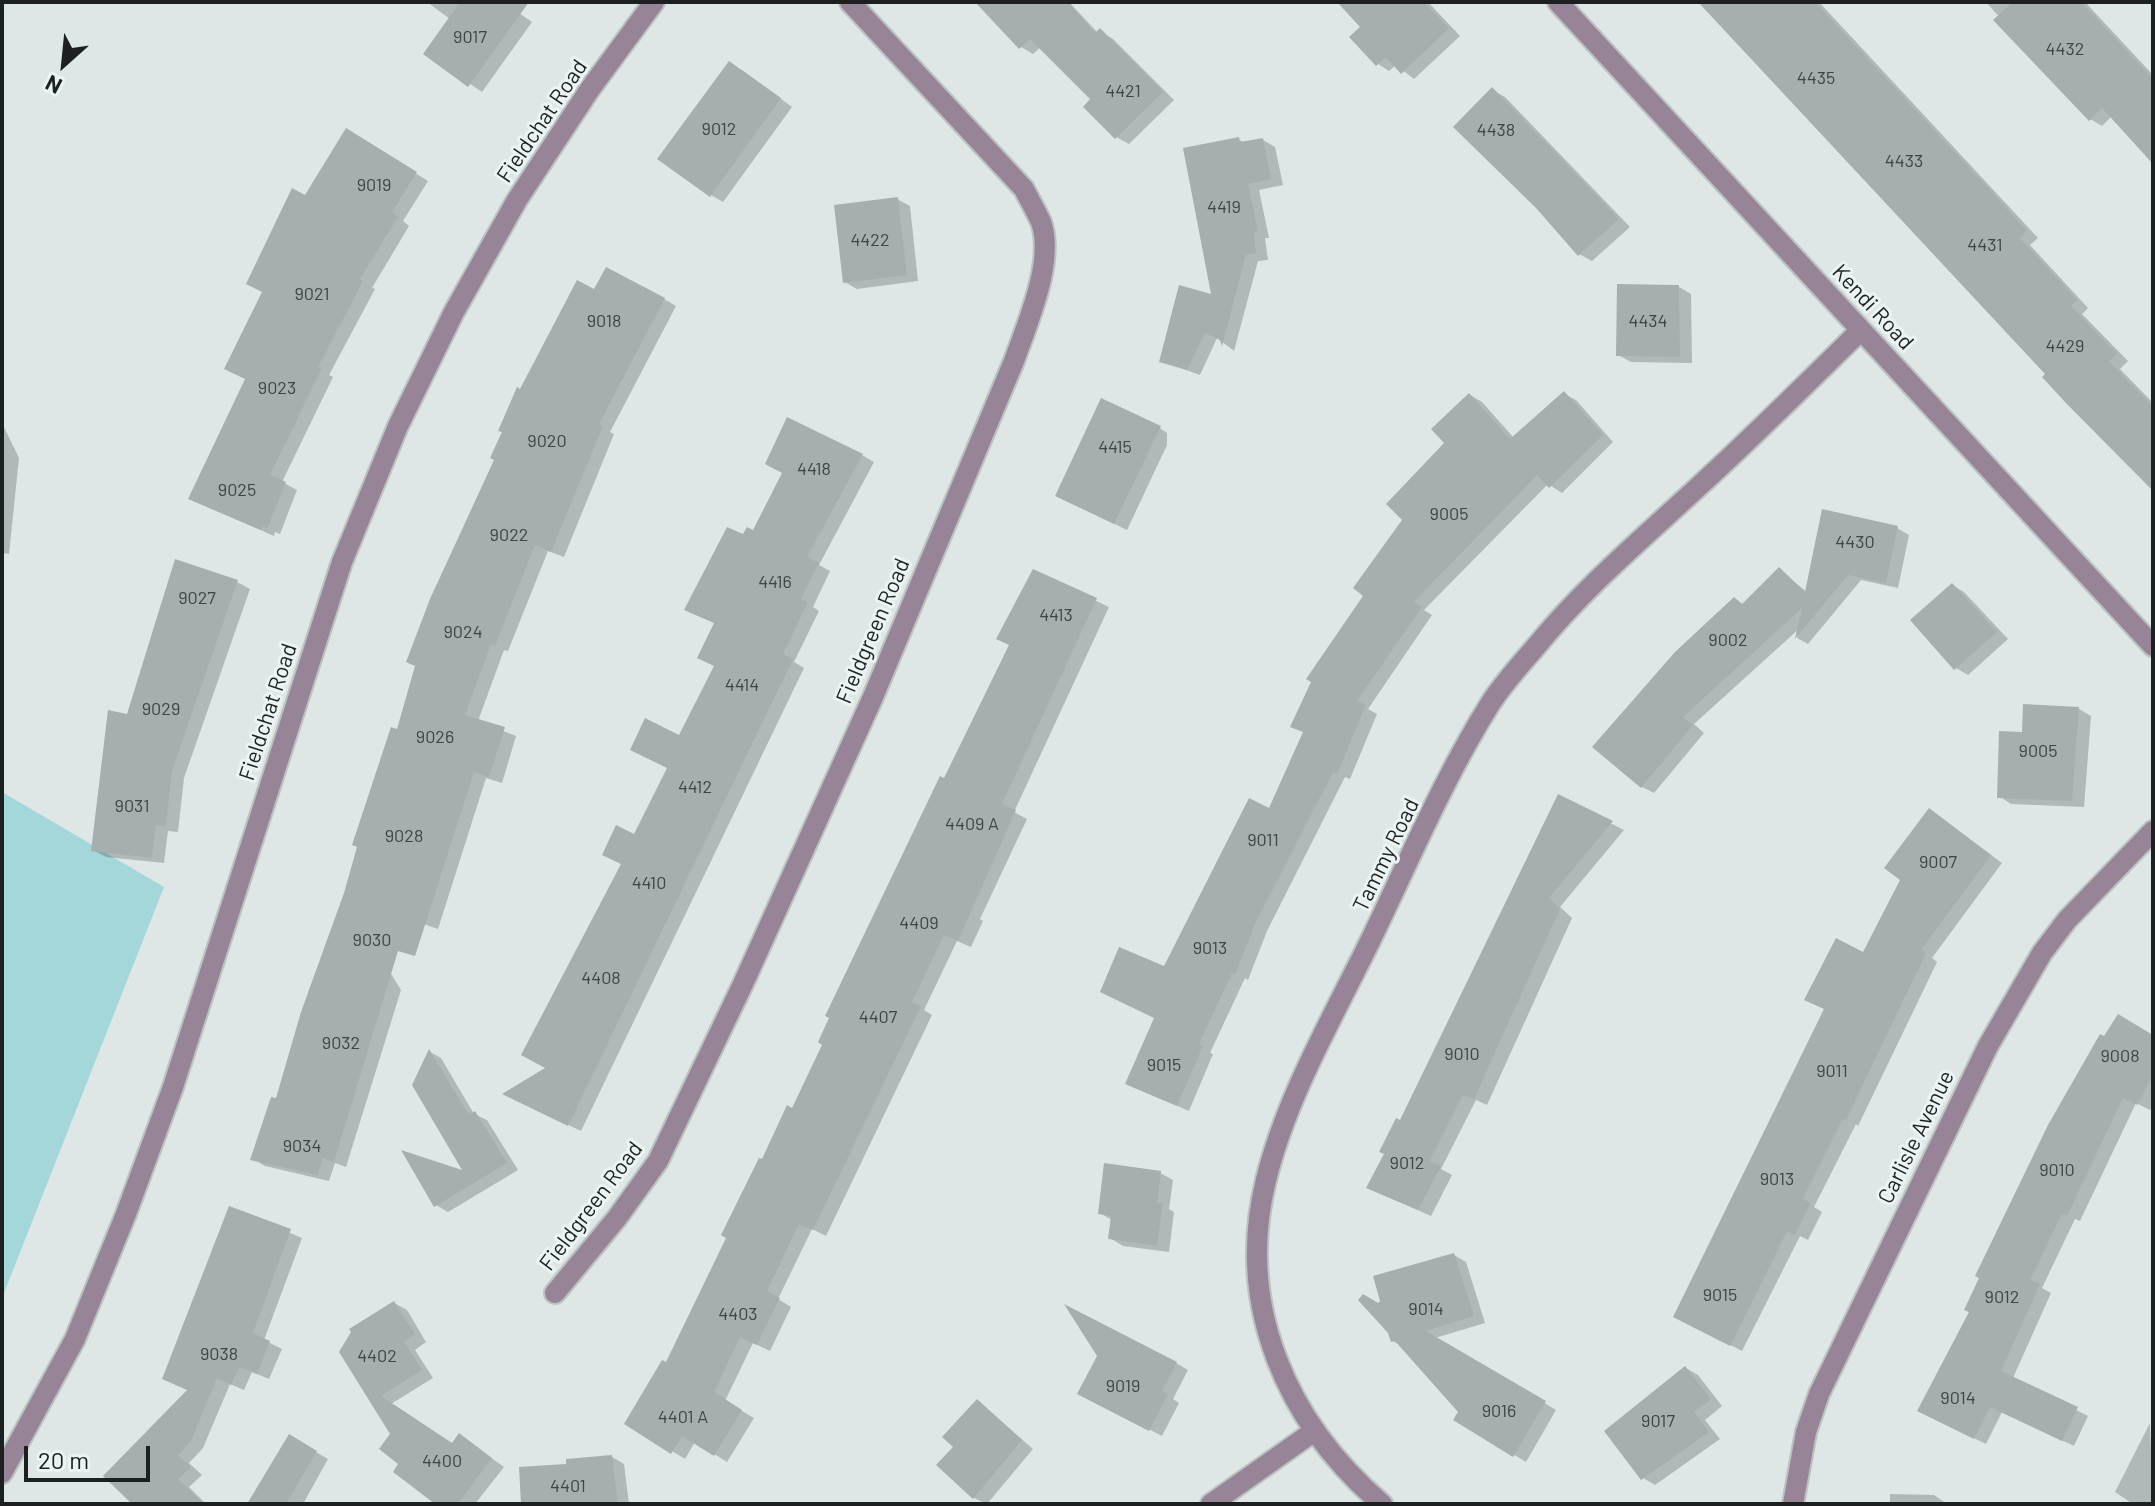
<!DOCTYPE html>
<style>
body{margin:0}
#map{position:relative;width:2155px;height:1506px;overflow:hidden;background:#dee6e6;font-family:Barlow,sans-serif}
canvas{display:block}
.frame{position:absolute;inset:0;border:4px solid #1d2020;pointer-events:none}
.north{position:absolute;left:24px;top:24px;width:80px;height:80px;-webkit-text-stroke:6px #ebf3f3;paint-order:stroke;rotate:207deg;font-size:22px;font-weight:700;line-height:32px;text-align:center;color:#1d2020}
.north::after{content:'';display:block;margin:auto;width:28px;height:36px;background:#1d2020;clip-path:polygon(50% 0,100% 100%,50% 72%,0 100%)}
.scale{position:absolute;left:24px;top:1446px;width:126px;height:36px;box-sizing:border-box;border:4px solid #1d2020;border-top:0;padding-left:10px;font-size:24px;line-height:28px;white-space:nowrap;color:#1d2020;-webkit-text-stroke:6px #ebf3f3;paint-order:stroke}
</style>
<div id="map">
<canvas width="2155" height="1506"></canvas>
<div class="frame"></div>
<div class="north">N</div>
<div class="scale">20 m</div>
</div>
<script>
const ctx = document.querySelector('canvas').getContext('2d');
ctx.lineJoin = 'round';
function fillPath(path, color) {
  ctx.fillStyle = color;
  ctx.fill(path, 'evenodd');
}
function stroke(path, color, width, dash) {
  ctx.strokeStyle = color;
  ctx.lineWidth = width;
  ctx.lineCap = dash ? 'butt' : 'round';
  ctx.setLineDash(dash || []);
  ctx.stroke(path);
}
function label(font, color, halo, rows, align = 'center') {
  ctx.font = font + ' Barlow,sans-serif';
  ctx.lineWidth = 6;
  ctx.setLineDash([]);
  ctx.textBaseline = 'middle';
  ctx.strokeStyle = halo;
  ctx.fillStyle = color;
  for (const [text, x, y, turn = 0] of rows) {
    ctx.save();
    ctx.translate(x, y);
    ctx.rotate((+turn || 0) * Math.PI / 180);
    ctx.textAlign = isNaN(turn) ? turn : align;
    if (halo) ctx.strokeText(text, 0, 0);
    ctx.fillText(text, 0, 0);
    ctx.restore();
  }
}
const green = new Path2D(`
 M2,792L164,887L2,1298Z`);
const shadow = new Path2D(`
 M427,2H503L532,22L482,92L426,54L450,19Z
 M978,2H1069L1098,33L1112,38L1174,100L1129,144L1116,137L1093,99L1041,47L1033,54L1021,47Z
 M1344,2H1428L1460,36L1414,79L1396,65L1389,71L1378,64L1363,27Z
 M1701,2H1819L2038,238L2030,245L2088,308L2082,314L2128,361L2120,369L2153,403V483Z
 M1986,2H2085L2153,75V161L2112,116L2102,126L2090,119Z
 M742,70L792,107L723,202L711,195Z
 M1492,90L1505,97L1630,227L1592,261L1579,254Z
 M346,130L428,181L403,221L409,226L372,288L375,289L329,375L333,377L282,482L297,490L280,534L275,532L274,536L203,505L247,379L264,292L305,198Z
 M1238,139L1245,143L1263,140L1275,147L1283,185L1259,190L1269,238H1265L1268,260L1258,261L1234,351L1217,338L1200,375L1161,361L1214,296Z
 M897,199L910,206L918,281L857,289L845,282Z
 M1679,287L1691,294L1692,363L1631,362L1618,355Z
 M595,292L664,299L676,306L610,432L614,434L564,557L548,551L508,651L504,650L478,721L516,736L502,783L486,778L438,929L358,901L398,731L521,391Z
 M1564,394L1576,400L1613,442L1562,493L1548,484L1424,610L1432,615L1368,709L1377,714L1350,779L1345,777L1267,931L1248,980L1245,978L1210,1053L1213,1054L1189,1111L1140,1090L1165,969L1270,810L1366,595L1470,395L1482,402L1514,438Z
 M2,423L19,458L9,554L2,553Z
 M1155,425L1167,433V445L1127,530L1070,502Z
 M862,455L874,462L819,565L830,571L813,607L819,611L794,662L804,668L581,1131L517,1100L548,1068L635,837L716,666V624L744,537Z
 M1897,528L1909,535L1898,588L1861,580L1808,644L1797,638L1800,628L1694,724L1704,733L1654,793L1642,787L1735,599L1744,605L1779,570L1807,592Z
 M1034,571L1109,607L1014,812L1027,819L980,919L983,921L971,947L957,941L924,1010L932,1015L826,1236L812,1229L778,1299L791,1307L770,1351L753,1343L725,1401L754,1418L727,1462L695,1442L685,1459L627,1424L667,1365L763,1162L793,1111L944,780L1011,646Z
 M237,582L250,589L184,778L178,832L168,831L164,863L106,857L93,850L129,717Z
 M1952,585L1964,592L2008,639L1968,675L1956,668Z
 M2079,709L2091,716L2084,807L2011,804L1999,796L2024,734Z
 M1559,797L1624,830L1560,907L1572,918L1487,1105L1476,1100L1441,1169L1452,1175L1431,1216L1381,1194L1386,1153Z
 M1930,810L2002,863L1932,958L1937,962L1858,1126L1856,1124L1814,1207L1822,1212L1808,1240L1800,1236L1742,1351L1688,1323L1902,879Z
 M390,972L401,990L346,1167L335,1163L329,1181L265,1166L253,1159L278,1101Z
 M2153,1037V1104L2150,1110L2136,1103L2080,1221L2075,1219L2042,1288L2051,1293L2013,1378L2088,1416L2074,1446L2002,1412L1986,1444L1931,1417Z
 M430,1052L441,1058L474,1114L487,1120L518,1170L448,1212L436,1205L466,1174Z
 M1160,1173L1173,1180L1169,1209L1174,1212L1169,1252L1123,1246L1110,1238L1112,1220L1100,1213Z
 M230,1208L302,1238L264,1340L282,1349L269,1379L252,1372L244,1390L230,1384L203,1448L189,1463L202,1475L189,1487L206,1504H135L189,1390L164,1378Z
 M1454,1255L1466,1262L1485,1323L1435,1338L1556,1410L1526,1462L1456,1419L1461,1411L1403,1347L1393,1341L1379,1306Z
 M394,1303L407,1310L426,1342L415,1350L433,1378L391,1404L453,1445L460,1436L504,1467L475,1504H439L401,1464L393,1434L341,1352Z
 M1099,1356L1176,1363L1188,1370L1173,1399L1179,1403L1162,1436L1092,1400Z
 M1686,1368L1698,1375L1722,1406L1705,1420L1720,1439L1655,1485L1643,1478Z
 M978,1401L1033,1449L987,1504L974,1498L956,1447Z
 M2150,1423L2153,1504H2133L2115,1492Z
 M290,1437L328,1459L303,1504H249Z
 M612,1457L624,1464L629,1504H523L569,1466Z
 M1890,1494L1934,1495L1947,1504H1890Z`);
const building = new Path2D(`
 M460,2H529L468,87L423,54Z
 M975,2H1068L1095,33L1100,28L1163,92L1115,139L1083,107L1090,99L1030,39L1019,49Z
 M1337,2H1424L1449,28L1401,74L1386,57L1376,66L1349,37L1360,27Z
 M1698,2H1815L1989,189L2027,231L2020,238L2077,300L2071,306L2117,354L2109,361L2153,407V491L2065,402L2042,377L2045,374Z
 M2013,2H2081L2153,79V164L2102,108L2089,121L1993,20Z
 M729,61L781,98L710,197L657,159Z
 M1492,87L1619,219L1578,256L1536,208L1453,127Z
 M346,128L417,172L392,212L398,217L360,279L363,281L318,367L322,368L270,475L286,482L267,529L263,526L261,530L188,499L245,379L224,369L262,292L246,284L292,188L305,195Z
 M1239,137L1240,142L1263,138L1271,179L1248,184L1258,231L1254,232L1256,253L1246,255L1222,346L1220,340L1205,333L1187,370L1159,362L1179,285L1211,294L1183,148Z
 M898,197L907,275L843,283L834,205Z
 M606,267L665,298L599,424L603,426L551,552L535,545L495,646L491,644L465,715L505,727L489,777L474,772L415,956L398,951L334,1162L323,1158L317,1175L250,1160L271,1097L276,1098L301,1012L344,893L357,847L352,845L391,727L397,729L415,666L406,662L430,599L494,460L490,458L502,432L498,431L517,387L520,389L577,280L594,289Z
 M1617,284L1679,285L1680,357L1616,356Z
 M1564,391L1603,435L1549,488L1537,475L1414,602L1422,607L1357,701L1366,705L1337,774L1333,772L1255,924L1235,975L1232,973L1199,1044L1203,1046L1177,1106L1125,1084L1154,1018L1100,992L1119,947L1164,966L1249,798L1269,808L1303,732L1290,727L1311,682L1306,679L1363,596L1353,588L1402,520L1386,504L1444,443L1431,429L1469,393L1510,439Z
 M1101,398L1161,426L1114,524L1055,496Z
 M787,417L863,454L807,557L819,563L801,599L808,602L783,654L793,659L568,1126L502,1094L545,1068L521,1055L621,864L602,855L616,825L634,834L667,768L630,750L645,718L679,735L714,666L697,658L714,623L684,610L727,527L743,534L747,527L753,530L782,473L765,464Z
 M1822,509L1898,526L1886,583L1848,575L1795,639L1802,608L1683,717L1693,725L1641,788L1592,747L1675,652L1734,597L1742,604L1779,567L1805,592Z
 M175,559L238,580L172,771L166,826L156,825L152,858L91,851L108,710L127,714Z
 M1033,569L1097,598L1002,804L1016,810L958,941L944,935L912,1002L921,1006L813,1230L799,1224L767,1291L780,1298L757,1345L740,1337L714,1392L742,1410L714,1456L682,1436L671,1454L624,1424L662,1360L666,1362L726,1238L721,1235L759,1158L762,1159L787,1105L792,1108L822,1045L818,1042L829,1018L825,1016L940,776L944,778L1009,645L996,639Z
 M1952,583L1997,632L1954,670L1910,620Z
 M2023,704L2079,707L2072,801L1997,798L1999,731L2022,732Z
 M1558,794L1613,821L1549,898L1560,909L1474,1099L1463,1095L1430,1161L1441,1166L1418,1210L1366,1188L1384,1154L1379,1152L1396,1118L1400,1120Z
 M1929,808L1991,855L1921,950L1926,953L1846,1120L1843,1119L1803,1199L1811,1203L1795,1235L1787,1231L1730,1346L1673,1317L1824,1009L1804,1000L1836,938L1863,952L1900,880L1884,868Z
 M2118,1014L2153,1035V1075L2137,1105L2123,1098L2067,1216L2062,1214L2030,1280L2040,1284L2001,1371L2078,1407L2062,1441L1990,1407L1974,1439L1917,1411L1969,1312L1964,1310L1979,1278L1975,1276L2048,1125L2100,1034L2104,1036Z
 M429,1049L469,1115L475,1111L507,1163L434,1207L401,1150L462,1170L412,1085Z
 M1104,1163L1161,1171L1157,1203H1163L1157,1246L1108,1239L1111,1216L1098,1214Z
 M229,1206L291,1229L253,1333L270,1341L257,1374L239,1367L231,1385L217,1378L191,1441L178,1455L191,1467L178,1479L204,1504H132L103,1476L187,1390L162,1379Z
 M1454,1253L1474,1316L1426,1331L1546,1401L1513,1457L1453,1420L1458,1412L1395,1341L1391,1342L1388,1333L1358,1300L1363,1294L1378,1303L1380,1301L1373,1276Z
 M394,1301L415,1334L404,1342L422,1370L381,1396L452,1443L459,1433L492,1458L458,1504H435L393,1472L398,1464L379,1449L390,1434L339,1352L351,1332L349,1329Z
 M1064,1304L1177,1362L1162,1391L1168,1394L1149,1431L1077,1394L1097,1356Z
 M1685,1366L1711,1399L1694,1412L1709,1432L1641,1480L1604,1431Z
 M977,1399L1022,1440L973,1499L936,1465L953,1447L942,1437Z
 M289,1434L317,1451L286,1504H247Z
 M612,1455L618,1504H521L519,1467L566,1464V1459Z`);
const minor = new Path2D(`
 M1558,2L2153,646
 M555,1293L617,1218L658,1161L743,984L873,697L1014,361C1027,324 1055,261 1041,222C1036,211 1029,199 1024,189L850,2
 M2,1473L75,1339L126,1214L173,1087L342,562L398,426L454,312L517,200L590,89L654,2
 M1211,1504L1313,1432
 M1382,1504C1287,1423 1235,1306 1266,1180C1287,1094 1336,1012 1374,933C1411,856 1445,776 1490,704C1504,682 1523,662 1539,643C1585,587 1644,537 1697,488C1753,437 1807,383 1861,330
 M1793,1504L1806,1432L1819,1394L1988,1046L2042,953L2067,920L2153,831`);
const numberNames = [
 ["9017",470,37],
 ["4432",2065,49],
 ["4435",1816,78],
 ["4421",1123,91],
 ["9012",719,129],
 ["4438",1496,130],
 ["4433",1904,161],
 ["9019",374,185],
 ["4419",1224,207],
 ["4422",870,240],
 ["4431",1985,245],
 ["9021",312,294],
 ["9018",604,321],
 ["4434",1648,321],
 ["4429",2065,346],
 ["9023",277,388],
 ["9020",547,441],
 ["4415",1115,447],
 ["4418",814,469],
 ["9025",237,490],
 ["9005",1449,514],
 ["9022",509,535],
 ["4430",1855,542],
 ["4416",775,582],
 ["9027",197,598],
 ["4413",1056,615],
 ["9024",463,632],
 ["9002",1728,640],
 ["4414",742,685],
 ["9029",161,709],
 ["9026",435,737],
 ["9005",2038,751],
 ["4412",695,787],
 ["9031",132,806],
 ["4409 A",972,824],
 ["9028",404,836],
 ["9011",1263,840],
 ["9007",1938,862],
 ["4410",649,883],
 ["4409",919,923],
 ["9030",372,940],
 ["9013",1210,948],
 ["4408",601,978],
 ["4407",878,1017],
 ["9032",341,1043],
 ["9010",1462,1054],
 ["9008",2120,1056],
 ["9015",1164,1065],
 ["9011",1832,1071],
 ["9034",302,1146],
 ["9012",1407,1163],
 ["9010",2057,1170],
 ["9013",1777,1179],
 ["9015",1720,1295],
 ["9012",2002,1297],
 ["9014",1426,1309],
 ["4403",738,1314],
 ["9038",219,1354],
 ["4402",377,1356],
 ["9019",1123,1386],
 ["9014",1958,1398],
 ["9016",1499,1411],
 ["4401 A",683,1417],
 ["9017",1658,1421],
 ["4400",442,1461],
 ["4401",568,1486]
];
const streetNames = [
 ["Fieldchat Road",542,121,-56],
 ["Kendi Road",1873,307,47],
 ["Fieldgreen Road",873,631,-67],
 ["Fieldchat Road",268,712,-72],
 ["Tammy Road",1386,855,-64],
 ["Carlisle Avenue",1916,1137,-64],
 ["Fieldgreen Road",591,1206,-53]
];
fillPath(green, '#a3d7da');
fillPath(shadow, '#0003');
fillPath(building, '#a6aeae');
stroke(minor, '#bbc2c2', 24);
stroke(minor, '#978597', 20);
label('18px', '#3f4444', null, numberNames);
label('22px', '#1d2020', '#ebf3f3', streetNames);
</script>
